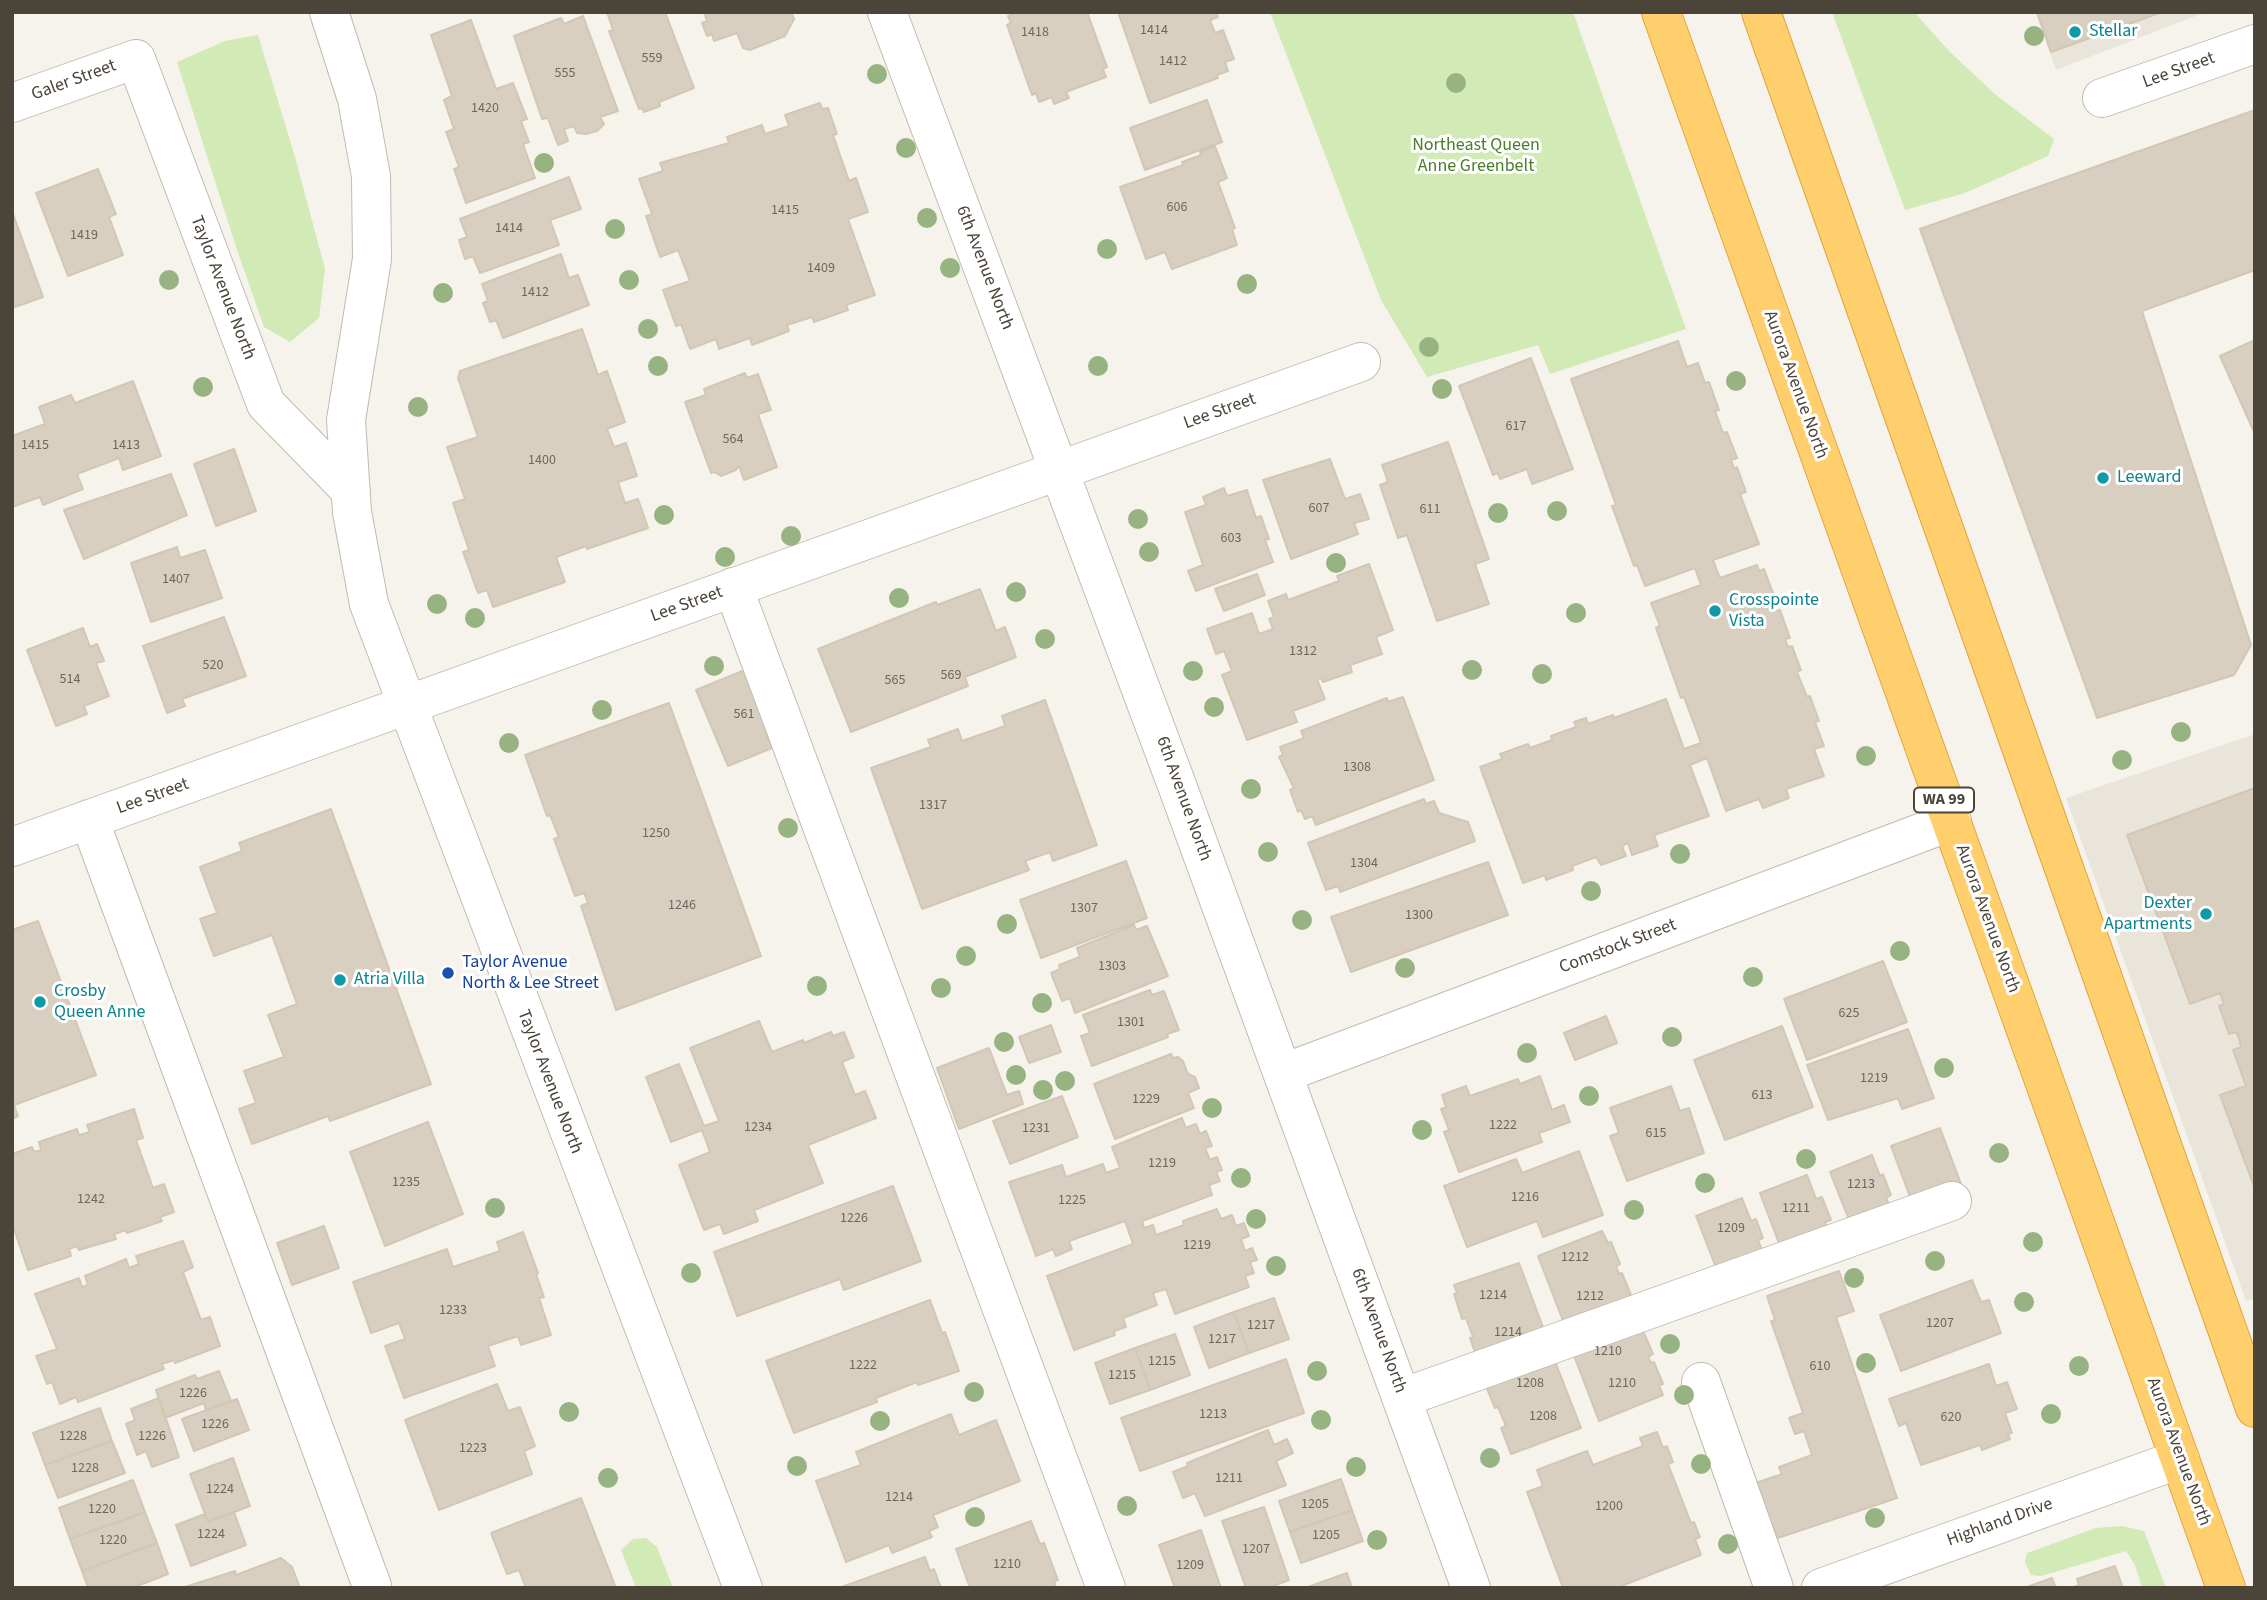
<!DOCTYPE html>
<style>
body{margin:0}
#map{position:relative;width:2267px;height:1600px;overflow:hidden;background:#f6f3ec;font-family:"Source Sans 3",sans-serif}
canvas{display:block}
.frame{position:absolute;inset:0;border:14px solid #4b4439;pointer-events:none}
</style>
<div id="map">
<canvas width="2267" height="1600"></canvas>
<div class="frame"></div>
</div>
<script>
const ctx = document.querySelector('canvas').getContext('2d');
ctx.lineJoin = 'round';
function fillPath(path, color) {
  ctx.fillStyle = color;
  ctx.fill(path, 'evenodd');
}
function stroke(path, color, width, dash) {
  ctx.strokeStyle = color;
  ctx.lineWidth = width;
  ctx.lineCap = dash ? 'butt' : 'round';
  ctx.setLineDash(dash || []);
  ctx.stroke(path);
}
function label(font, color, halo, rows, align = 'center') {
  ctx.font = font + ' "Source Sans 3",sans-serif';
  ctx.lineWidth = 6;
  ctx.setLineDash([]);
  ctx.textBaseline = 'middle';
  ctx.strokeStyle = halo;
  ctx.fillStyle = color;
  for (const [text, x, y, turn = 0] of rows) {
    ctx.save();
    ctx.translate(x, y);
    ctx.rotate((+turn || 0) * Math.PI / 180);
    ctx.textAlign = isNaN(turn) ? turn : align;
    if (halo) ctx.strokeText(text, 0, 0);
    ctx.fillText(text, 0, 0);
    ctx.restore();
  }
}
const residential = new Path2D(`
 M2035,12H2206L2056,70Z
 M2255,734V1298L2246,1301L2066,798Z`);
const green = new Path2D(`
 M1270,12H1573L1686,329L1550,374L1538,345L1427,377L1381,300Z
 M1832,12H1914L1951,53L1996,95L2054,139L2048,156L1965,193L1905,210Z
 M258,35L295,157L325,269L319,318L290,342L264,327L236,247L177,62L225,41Z
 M2122,1526L2144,1531L2166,1588H2142L2135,1565L2126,1551L2041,1576L2031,1575L2025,1562L2027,1553L2096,1528Z
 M646,1538L657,1547L673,1588H636L621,1550L633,1539Z`);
const building = new Path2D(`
 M607,12H665L694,88L659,102L660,106L644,112L642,108L639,109L609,31L613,30Z
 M704,12H791L794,19L785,36L750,50L743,48L737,33L714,41L712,34L707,36L702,23L707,21Z
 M1019,12H1087L1107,67L1103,69L1106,77L1066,92L1069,98L1054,104L1052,97L1039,102L1036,93L1032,95L1007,25L1011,23L1008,16Z
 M1118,12H1216L1218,17L1210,20L1215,33L1223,30L1234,59L1225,62L1228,71L1217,75L1218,78L1150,103Z
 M2037,12H2162L2051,52Z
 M583,16L618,111L600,117L604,124L597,131L586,134L577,133L574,126L564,129L568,141L558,145L548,118L542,119L514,36L561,18L564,24Z
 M471,20L496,89L513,83L527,119L521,121L529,142L523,144L535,178L466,203L454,169L459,167L446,132L454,129L444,100L452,96L431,35Z
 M1207,100L1222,142L1145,170L1130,128Z
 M820,103L822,109L828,108L837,134L833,135L849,181L856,178L868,212L848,219L875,295L846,305L848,310L814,322L812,317L787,325L789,331L752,345L750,338L719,349L716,339L690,349L681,324L676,326L663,290L690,281L678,250L660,257L646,216L652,214L639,179L663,171L660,163L729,143L727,137L762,125L765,134L789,126L785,115Z
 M2255,110V270L2142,311L2251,645L2234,675L2097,718L1920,229Z
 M1215,146L1227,178L1218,182L1235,228L1232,229L1237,245L1172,269L1165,252L1146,259L1120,187L1183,165L1182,162L1201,155L1200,152Z
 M98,169L116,214L109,217L123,255L68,276L36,193Z
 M569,177L581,209L550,220L559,245L480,273L473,256L465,259L459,240L467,237L460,219Z
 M12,211L43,297L12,308Z
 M561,254L569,278L578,275L589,305L503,338L496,320L490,322L483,303L488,301L482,284Z
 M582,329L598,375L607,371L625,422L607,429L614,447L626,443L637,476L618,482L625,503L638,499L648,528L587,549L586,546L556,557L565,582L493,607L487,590L478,593L463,552L469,550L453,503L465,499L447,447L478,437L458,378L460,371Z
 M2255,340V434L2220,356Z
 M1678,341L1687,367L1698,363L1705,383L1709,382L1719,410L1715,411L1723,433L1727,432L1737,458L1731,460L1734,469L1737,467L1746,492L1740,494L1759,544L1713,560L1720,578L1757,565L1759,571L1764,569L1773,593L1769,595L1775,612L1780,610L1790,638L1785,639L1788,647L1792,646L1801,670L1797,672L1807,697L1810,696L1819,721L1815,722L1824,746L1814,749L1824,776L1786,789L1789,798L1763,808L1759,799L1726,811L1707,758L1690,765L1709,816L1654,835L1658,846L1632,855L1628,843L1622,846L1626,856L1601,865L1596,857L1572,866L1573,870L1546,880L1545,875L1523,883L1480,767L1502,759L1500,754L1528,744L1530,748L1552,740L1551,736L1576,727L1574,722L1586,718L1588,724L1613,715L1614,718L1666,699L1684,749L1701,743L1684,697L1681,698L1656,628L1660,626L1651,603L1701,585L1695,568L1645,586L1637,565L1634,566L1612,506L1616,505L1571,379Z
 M1531,358L1573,469L1532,484L1527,469L1500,479L1498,473L1493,475L1459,386Z
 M745,373L747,378L758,374L771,410L758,414L777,467L744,480L739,466L736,470L721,476L714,472L711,473L685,402L706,395L704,389Z
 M133,381L161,456L123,470L119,458L77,474L83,489L43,505L40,497L12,507V436L45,424L39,407L71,395L75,403Z
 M1448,442L1489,559L1475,564L1489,604L1437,621L1407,535L1398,538L1380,485L1388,482L1382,465Z
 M234,449L256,511L216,526L194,464Z
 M1330,459L1345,499L1360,494L1369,519L1354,523L1358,534L1291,559L1263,480Z
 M171,474L187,515L84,559L64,510Z
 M1224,488L1227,496L1247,490L1256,518L1261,516L1269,539L1265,540L1273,562L1196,591L1188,571L1203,565L1185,512L1206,505L1203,497Z
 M177,547L180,558L205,550L222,598L151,622L131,563Z
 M1369,564L1393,630L1376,637L1382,654L1350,665L1352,672L1323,682L1321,678L1317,679L1325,699L1293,711L1297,722L1247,740L1222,675L1232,671L1224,651L1216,654L1207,629L1252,613L1259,634L1273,629L1269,619L1274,617L1268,601L1286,594L1288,600L1339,581L1337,576Z
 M1257,574L1265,595L1224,611L1215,589Z
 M980,589L996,631L1005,627L1016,657L965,677L968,686L851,732L818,649L936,602L937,605Z
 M224,617L246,676L182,699L185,706L167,713L143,646Z
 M83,628L90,647L97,644L104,661L96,663L109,696L84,706L87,714L56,726L27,650Z
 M745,670L770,730L766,732L772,748L728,766L696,690Z
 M1403,697L1434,780L1316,825L1312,816L1305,819L1301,810L1298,812L1290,790L1294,788L1279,757L1283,755L1280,747L1304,738L1301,731L1387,698L1388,702Z
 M1045,700L1097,845L1053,861L1050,852L1025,861L1029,870L922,909L871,768L931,747L928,740L958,729L962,741L1005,726L1002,716Z
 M669,703L761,956L616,1010L581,906L588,903L584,893L575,896L554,839L559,837L550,815L547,816L525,755Z
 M2255,788V1189L2220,1095L2246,1086L2233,1050L2241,1047L2239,1038L2236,1032L2229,1034L2219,1006L2224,1004L2220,993L2190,1004L2127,835Z
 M1424,799L1426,804L1434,801L1439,813L1468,822L1475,841L1340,892L1338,886L1326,890L1308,843Z
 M331,809L431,1084L330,1121L328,1116L252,1144L239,1109L256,1103L244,1071L284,1057L268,1015L297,1004L272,935L214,956L200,919L217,913L200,867L242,851L239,843Z
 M1126,861L1147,918L1041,958L1020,900Z
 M1488,862L1508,915L1351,972L1331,917Z
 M38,921L96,1075L14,1105L18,1116L12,1119V930Z
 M1134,925L1136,930L1147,926L1168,976L1075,1013L1070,998L1062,1001L1051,973L1060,969L1059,965L1080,957L1077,948Z
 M1883,961L1907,1022L1807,1060L1784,999Z
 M1150,990L1152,995L1164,991L1179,1030L1167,1034L1168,1037L1092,1066L1081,1036L1090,1033L1083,1015Z
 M1606,1016L1617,1043L1575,1060L1564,1033Z
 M759,1021L772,1052L803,1040L804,1043L831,1032L833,1036L844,1032L854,1057L842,1062L855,1095L865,1091L876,1118L808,1145L823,1183L754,1210L758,1221L724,1234L720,1224L704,1230L679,1165L710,1152L702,1130L671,1142L646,1077L679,1064L704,1126L719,1121L690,1048Z
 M1051,1025L1061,1052L1029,1063L1019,1037Z
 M1782,1026L1813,1107L1725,1140L1694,1060Z
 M1908,1029L1934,1098L1902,1109L1898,1098L1828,1120L1807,1065Z
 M989,1048L1007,1095L1019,1091L1023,1104L959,1129L937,1068Z
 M1171,1054L1173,1058L1178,1057L1183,1061L1188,1074L1195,1077L1199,1088L1188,1093L1194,1108L1115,1139L1094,1084Z
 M1540,1076L1552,1110L1564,1105L1570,1122L1539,1133L1542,1142L1459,1172L1444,1132L1449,1130L1441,1109L1446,1107L1442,1095L1466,1086L1470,1096L1518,1079L1520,1084Z
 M1671,1086L1680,1111L1689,1108L1704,1153L1627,1181L1610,1136L1619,1133L1610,1108Z
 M1062,1096L1078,1137L1010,1164L993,1121Z
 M134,1109L143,1138L136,1140L153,1188L164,1184L174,1212L160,1217L162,1221L127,1233L126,1230L114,1234L116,1239L79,1250L77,1246L69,1249L71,1256L28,1270L12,1223V1154L32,1147L34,1152L41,1150L39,1142L77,1129L79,1135L90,1132L87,1125Z
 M1182,1118L1186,1128L1196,1124L1200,1134L1206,1131L1212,1146L1205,1148L1210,1160L1217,1157L1222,1170L1216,1172L1220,1181L1209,1185L1212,1195L1142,1221L1144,1228L1153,1225L1156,1235L1184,1225L1183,1221L1217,1209L1221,1219L1232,1215L1236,1226L1244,1223L1249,1236L1241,1239L1245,1251L1252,1248L1257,1260L1250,1262L1254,1273L1245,1276L1249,1287L1175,1314L1166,1289L1153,1293L1157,1305L1123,1318L1126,1327L1114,1331L1115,1335L1074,1350L1047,1276L1133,1244L1125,1221L1069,1241L1072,1249L1056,1256L1053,1249L1036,1256L1009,1182L1062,1165L1066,1177L1103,1164L1106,1173L1120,1168L1112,1147Z
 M428,1122L463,1214L385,1246L350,1152Z
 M1940,1128L1964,1192L1915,1210L1891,1146Z
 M1579,1151L1603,1215L1543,1237L1537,1221L1467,1247L1444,1186L1516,1159L1522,1173Z
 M1872,1155L1880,1176L1883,1174L1891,1195L1886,1198L1893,1214L1853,1230L1830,1172Z
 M1807,1175L1816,1199L1822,1197L1831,1220L1825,1222L1831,1237L1783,1254L1760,1193Z
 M893,1186L921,1261L844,1290L840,1279L737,1316L714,1252Z
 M1742,1198L1751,1221L1756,1219L1763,1238L1758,1240L1766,1260L1720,1278L1696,1216Z
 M324,1226L339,1268L292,1285L277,1243Z
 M1602,1231L1608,1243L1611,1242L1620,1264L1616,1266L1619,1274L1622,1273L1631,1295L1627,1297L1631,1307L1567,1331L1538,1256Z
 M523,1232L538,1273L536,1274L544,1297L539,1298L551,1335L521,1345L518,1336L488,1346L495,1366L404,1398L385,1346L405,1339L399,1323L371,1333L353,1282L447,1249L453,1267L500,1251L497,1242Z
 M183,1241L193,1267L183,1272L201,1320L210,1317L220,1346L175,1363L174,1360L162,1364L164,1369L78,1402L76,1397L60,1404L52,1382L47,1384L36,1356L57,1349L35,1294L79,1278L82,1287L88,1285L85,1276L126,1259L129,1268L139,1264L136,1256Z
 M1519,1263L1547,1338L1477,1358L1470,1338L1473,1337L1466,1318L1462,1319L1454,1294L1457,1293L1454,1285Z
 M1839,1271L1854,1311L1836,1317L1897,1498L1769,1541L1750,1485L1782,1474L1779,1467L1812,1455L1804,1431L1795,1434L1789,1418L1803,1413L1771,1321L1775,1320L1767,1296Z
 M1972,1280L1981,1302L1989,1300L2001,1333L1901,1371L1880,1315Z
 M1274,1298L1289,1339L1249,1353L1234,1312Z
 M930,1300L942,1333L945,1332L959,1371L918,1385L917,1382L876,1398L877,1402L794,1433L766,1361Z
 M1234,1312L1249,1353L1209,1368L1194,1327Z
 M1643,1331L1653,1354L1648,1357L1651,1363L1654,1362L1663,1384L1659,1385L1663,1395L1599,1421L1570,1345Z
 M1175,1334L1190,1375L1150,1390L1135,1348Z
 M1135,1348L1150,1390L1110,1404L1095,1363Z
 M1551,1351L1581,1428L1511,1454L1501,1428L1506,1426L1498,1407L1495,1408L1485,1384Z
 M1286,1359L1304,1413L1140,1471L1121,1418Z
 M1989,1364L1996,1386L2007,1382L2017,1409L2005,1413L2012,1433L2008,1434L2010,1439L1982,1450L1980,1445L1921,1465L1906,1423L1899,1426L1889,1399Z
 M219,1371L231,1401L206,1410L204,1403L165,1418L156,1390L195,1375L197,1379Z
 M497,1384L508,1411L520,1407L535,1446L524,1451L532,1474L439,1510L405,1420Z
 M159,1398L179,1457L152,1467L146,1451L137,1455L126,1424L135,1420L131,1409Z
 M237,1399L249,1430L194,1451L182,1419Z
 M100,1408L112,1441L45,1465L33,1433Z
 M951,1414L959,1435L996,1420L1020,1481L933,1515L938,1527L929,1531L932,1537L892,1553L889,1545L846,1562L816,1481L861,1465L856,1452Z
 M1268,1430L1274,1445L1287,1439L1293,1453L1276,1461L1286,1485L1205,1516L1195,1493L1183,1498L1173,1472L1188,1466L1187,1463Z
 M1657,1432L1663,1448L1667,1446L1673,1462L1668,1464L1691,1523L1694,1522L1700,1537L1695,1539L1701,1555L1616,1588H1563L1527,1492L1543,1486L1537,1470L1587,1451L1593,1465L1643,1446L1640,1438Z
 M112,1441L125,1473L58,1498L45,1465Z
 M233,1458L250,1506L208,1522L190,1474Z
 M1341,1479L1352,1510L1290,1532L1279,1501Z
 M133,1480L145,1512L70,1539L59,1508Z
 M581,1498L616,1588H526L519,1570L507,1574L491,1533Z
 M1264,1507L1289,1580L1268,1588H1246L1222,1521Z
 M1352,1510L1363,1541L1301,1563L1290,1532Z
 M145,1512L157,1543L82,1571L70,1539Z
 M234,1512L246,1545L191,1566L176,1525L205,1514L208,1522Z
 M1031,1521L1040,1544L1044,1543L1058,1580L1054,1581L1056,1588H970L956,1549Z
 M1201,1530L1221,1588H1175L1159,1545Z
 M157,1543L168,1574L132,1588H88L82,1571Z
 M925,1557L930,1571L934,1569L941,1588H839Z
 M281,1558L292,1567L300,1588H182L235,1571L236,1575Z
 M2115,1566L2123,1588H2072L2079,1585L2077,1579Z
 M1347,1573L1352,1588H1305Z
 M2052,1578L2056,1588H2024Z`);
const minor = new Path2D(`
 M329,12L357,99L371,176L372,259L346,420L352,512L369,604L743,1588
 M887,12C1086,536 1280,1061 1471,1588
 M2102,98L2255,44
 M12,103L136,59L266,404L351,491
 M733,587L1106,1588
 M89,819L372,1586
 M12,847L1361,362
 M1284,1073L1952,821
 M1701,1382L1774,1588
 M1402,1398L1952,1201
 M1821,1588L2180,1459`);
const highway = new Path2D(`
 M1661,12L2226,1588
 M1761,12L2255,1408`);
const trees = [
 [2034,36],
 [877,74],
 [1456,83],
 [906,148],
 [544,163],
 [927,218],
 [615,229],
 [1107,249],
 [950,268],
 [169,280],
 [629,280],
 [1247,284],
 [443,293],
 [648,329],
 [1429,347],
 [658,366],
 [1098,366],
 [1736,381],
 [203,387],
 [1442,389],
 [418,407],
 [1557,511],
 [1498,513],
 [664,515],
 [1138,519],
 [791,536],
 [1149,552],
 [725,557],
 [1336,563],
 [1016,592],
 [899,598],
 [437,604],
 [1576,613],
 [475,618],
 [1045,639],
 [714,666],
 [1472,670],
 [1193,671],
 [1542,674],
 [1214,707],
 [602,710],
 [2181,732],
 [509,743],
 [1866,756],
 [2122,760],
 [1251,789],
 [788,828],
 [1268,852],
 [1680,854],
 [1591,891],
 [1302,920],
 [1007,924],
 [1900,951],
 [966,956],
 [1405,968],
 [1753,977],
 [817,986],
 [941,988],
 [1042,1003],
 [1672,1037],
 [1004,1042],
 [1527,1053],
 [1944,1068],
 [1016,1075],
 [1065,1081],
 [1043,1090],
 [1589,1096],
 [1212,1108],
 [1422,1130],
 [1999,1153],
 [1806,1159],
 [1241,1178],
 [1705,1183],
 [495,1208],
 [1634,1210],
 [1256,1219],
 [2033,1242],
 [1935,1261],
 [1276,1266],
 [691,1273],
 [1854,1278],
 [2024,1302],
 [1670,1344],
 [1866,1363],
 [2079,1366],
 [1317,1371],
 [974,1392],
 [1684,1395],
 [569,1412],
 [2051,1414],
 [1321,1420],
 [880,1421],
 [1490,1458],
 [1701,1464],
 [797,1466],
 [1356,1467],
 [608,1478],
 [1127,1506],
 [975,1517],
 [1875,1518],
 [1377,1540],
 [1728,1544]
];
const markers = [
 [2075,32,7,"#0f9aa8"],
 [2103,478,7,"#0f9aa8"],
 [1715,611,7,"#0f9aa8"],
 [2206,914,7,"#0f9aa8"],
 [448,973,7,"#1a4fb4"],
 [340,980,7,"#0f9aa8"],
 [40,1002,7,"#0f9aa8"]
];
const numberNames = [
 ["1414",1154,31],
 ["1418",1035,33],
 ["559",652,59],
 ["1412",1173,62],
 ["555",565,74],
 ["1420",485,109],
 ["606",1177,208],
 ["1415",785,211],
 ["1414",509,229],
 ["1419",84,236],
 ["1409",821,269],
 ["1412",535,293],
 ["617",1516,427],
 ["564",733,440],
 ["1415",35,446],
 ["1413",126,446],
 ["1400",542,461],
 ["607",1319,509],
 ["611",1430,510],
 ["603",1231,539],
 ["1407",176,580],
 ["1312",1303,652],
 ["520",213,666],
 ["569",951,676],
 ["514",70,680],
 ["565",895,681],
 ["561",744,715],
 ["1308",1357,768],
 ["1317",933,806],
 ["1250",656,834],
 ["1304",1364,864],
 ["1246",682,906],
 ["1307",1084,909],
 ["1300",1419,916],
 ["1303",1112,967],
 ["625",1849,1014],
 ["1301",1131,1023],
 ["1219",1874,1079],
 ["613",1762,1096],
 ["1229",1146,1100],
 ["1222",1503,1126],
 ["1234",758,1128],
 ["1231",1036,1129],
 ["615",1656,1134],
 ["1219",1162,1164],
 ["1235",406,1183],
 ["1213",1861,1185],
 ["1216",1525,1198],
 ["1242",91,1200],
 ["1225",1072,1201],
 ["1211",1796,1209],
 ["1226",854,1219],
 ["1209",1731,1229],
 ["1219",1197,1246],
 ["1212",1575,1258],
 ["1214",1493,1296],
 ["1212",1590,1297],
 ["1233",453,1311],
 ["1207",1940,1324],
 ["1217",1261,1326],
 ["1214",1508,1333],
 ["1217",1222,1340],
 ["1210",1608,1352],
 ["1215",1162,1362],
 ["1222",863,1366],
 ["610",1820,1367],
 ["1215",1122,1376],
 ["1208",1530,1384],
 ["1210",1622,1384],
 ["1226",193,1394],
 ["1213",1213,1415],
 ["1208",1543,1417],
 ["620",1951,1418],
 ["1226",215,1425],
 ["1228",73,1437],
 ["1226",152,1437],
 ["1223",473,1449],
 ["1228",85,1469],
 ["1211",1229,1479],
 ["1224",220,1490],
 ["1214",899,1498],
 ["1205",1315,1505],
 ["1200",1609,1507],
 ["1220",102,1510],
 ["1224",211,1535],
 ["1205",1326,1536],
 ["1220",113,1541],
 ["1207",1256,1550],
 ["1210",1007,1565],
 ["1209",1190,1566]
];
const shields = [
 [1944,800,60]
];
const shieldNames = [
 ["WA 99",1944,800]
];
const cultureNames = [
 ["Stellar",2089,32],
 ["Leeward",2117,478],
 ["Crosspointe",1729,601],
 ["Vista",1729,622],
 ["Dexter",2192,904,"right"],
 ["Apartments",2192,925,"right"],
 ["Atria Villa",354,980],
 ["Crosby",54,992],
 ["Queen Anne",54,1013]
];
const streetNames = [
 ["Lee Street",2179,71,-20],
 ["Galer Street",74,81,-20],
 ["6th Avenue North",984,268,69],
 ["Taylor Avenue North",222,288,69],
 ["Aurora Avenue North",1795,385,70],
 ["Lee Street",1220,412,-20],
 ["Lee Street",687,605,-20],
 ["Lee Street",153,797,-20],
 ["6th Avenue North",1183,799,70],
 ["Aurora Avenue North",1987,919,70],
 ["Comstock Street",1618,947,-21],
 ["Taylor Avenue North",549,1082,69],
 ["6th Avenue North",1378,1331,70],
 ["Aurora Avenue North",2178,1452,70],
 ["Highland Drive",2000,1523,-20]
];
const parkNames = [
 ["Northeast Queen",1476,146],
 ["Anne Greenbelt",1476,167]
];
const transitNames = [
 ["Taylor Avenue",462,963],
 ["North & Lee Street",462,984]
];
fillPath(residential, '#eae5da');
fillPath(green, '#d2eab5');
fillPath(building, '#d8cfc1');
stroke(building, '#d3c7b4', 2);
stroke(minor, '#c2bbae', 40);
stroke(highway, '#e0a43c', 40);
stroke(minor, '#fff', 38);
stroke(highway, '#ffcf6e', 38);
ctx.fillStyle = '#97b381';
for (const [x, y] of trees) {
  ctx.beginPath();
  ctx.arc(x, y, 10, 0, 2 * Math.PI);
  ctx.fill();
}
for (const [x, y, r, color] of markers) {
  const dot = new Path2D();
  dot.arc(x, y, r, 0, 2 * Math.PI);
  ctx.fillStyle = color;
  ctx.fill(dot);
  stroke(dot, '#fff', 2.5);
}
label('14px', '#6e675b', null, numberNames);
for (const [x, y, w] of shields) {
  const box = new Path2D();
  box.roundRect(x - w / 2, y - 12.5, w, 25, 5);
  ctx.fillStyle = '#fff';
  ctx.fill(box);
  stroke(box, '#4b4439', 2);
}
label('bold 16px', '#4b4439', null, shieldNames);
label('18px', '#0d838f', '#fff', cultureNames, 'left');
label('18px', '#4b4439', '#fff', streetNames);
label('18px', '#4a7f2a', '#fff', parkNames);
label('18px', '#164399', '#fff', transitNames, 'left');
</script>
